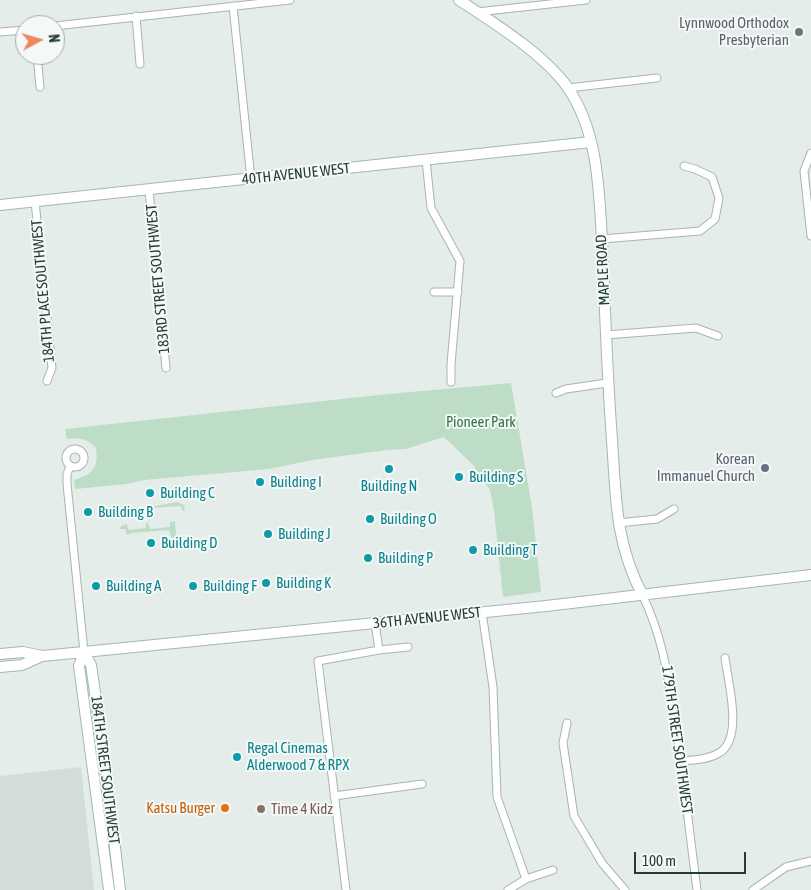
<!DOCTYPE html>
<style>
body{margin:0}
#map{position:relative;width:811px;height:890px;overflow:hidden;background:#e4ede9;font-family:"Asap Condensed",sans-serif}
canvas{display:block}
.north{position:absolute;left:15px;top:15px;width:50px;height:50px;box-sizing:border-box;background:#f4f9f7;border:1px solid #a1aeaa;border-radius:50%;rotate:84deg;font-size:14px;font-weight:700;line-height:20px;text-align:center;color:#243e37}
.north::after{content:'';display:block;margin:auto;width:18px;height:22px;background:#ec8762;clip-path:polygon(50% 0,100% 100%,50% 72%,0 100%)}
.scale{position:absolute;left:634px;top:852px;width:112px;height:22px;box-sizing:border-box;border:2px solid #243e37;border-top:0;padding-left:6px;font-size:15px;line-height:18px;white-space:nowrap;color:#243e37;-webkit-text-stroke:4px #f4f9f7;paint-order:stroke}
</style>
<div id="map">
<canvas width="811" height="890"></canvas>
<div class="north">N</div>
<div class="scale">100 m</div>
</div>
<script>
const ctx = document.querySelector('canvas').getContext('2d');
ctx.lineJoin = 'round';
function fillPath(path, color) {
  ctx.fillStyle = color;
  ctx.fill(path, 'evenodd');
}
function stroke(path, color, width, dash) {
  ctx.strokeStyle = color;
  ctx.lineWidth = width;
  ctx.lineCap = dash ? 'butt' : 'round';
  ctx.setLineDash(dash || []);
  ctx.stroke(path);
}
function label(font, color, halo, rows, align = 'center') {
  ctx.font = font + ' "Asap Condensed",sans-serif';
  ctx.lineWidth = 4;
  ctx.setLineDash([]);
  ctx.textBaseline = 'middle';
  ctx.strokeStyle = halo;
  ctx.fillStyle = color;
  for (const [text, x, y, turn = 0] of rows) {
    ctx.save();
    ctx.translate(x, y);
    ctx.rotate((+turn || 0) * Math.PI / 180);
    ctx.textAlign = isNaN(turn) ? turn : align;
    if (halo) ctx.strokeText(text, 0, 0);
    ctx.fillText(text, 0, 0);
    ctx.restore();
  }
}
const built = new Path2D(`
 M81,767L94,890H0V776Z`);
const green = new Path2D(`
 M511,383L532,507L541,592L503,597L494,510L490,490L473,465L444,437L406,449L387,450L312,460L269,469L144,480L127,484L75,489L74,480C92,474 99,469 96,448C87,438 79,438 67,439L65,429L388,394Z
 M177,502L184,505L185,511H183L181,506L126,510V515L124,516L119,514L118,508L150,507Z
 M175,521L176,536L173,542L169,530L131,533L127,535L125,529H120L121,526L127,524L128,530L146,528V523H148L150,529L170,527V522Z`);
const street = new Path2D(`
 M233,6L251,179
 M477,12L586,0
 M136,16L140,64
 M55,26L290,0
 M0,32L25,30
 M37,55L40,87
 M568,88L657,78
 M811,153L804,171L811,236
 M426,160L431,208L460,261L451,364V382
 M149,190L166,368
 M35,201L52,368L47,381
 M602,239L700,231L715,219L719,198L712,177L695,169L684,166
 M434,292H458
 M606,335L696,328L718,336
 M556,393L566,389L607,383
 M66 458a9 9 0 1 1 18 0a9 9 0 1 1-18 0Z
 M70,466L67,474V484L84,652
 M618,523L657,519L674,509
 M642,594C664,640 668,678 676,727C684,781 690,836 697,890
 M482,612L493,687L497,797L526,879
 M375,623L379,650
 M567,723L563,743L574,816L602,863L625,890
 M681,761C693,760 707,760 719,753C744,739 728,682 725,658
 M334,796L422,784
 M346,890L318,661L379,650L408,647
 M508,890L526,879L553,870
 M753,890L786,867L811,861`);
const secondary = new Path2D(`
 M459,0C494,23 544,54 568,88C598,132 599,189 602,240C605,307 607,374 612,440C616,497 615,542 642,594
 M0,205L591,142
 M84,652L91,665L104,754L120,890
 M84,652L79,666L109,890
 M0,654L23,652L42,656L84,652L546,606L811,575
 M0,667L22,665L42,656`);
const markers = [
 [799,32,5,"#6b7280"],
 [765,468,5,"#6b7280"],
 [389,469,5,"#0f9aa8"],
 [459,477,5,"#0f9aa8"],
 [260,482,5,"#0f9aa8"],
 [150,493,5,"#0f9aa8"],
 [88,512,5,"#0f9aa8"],
 [370,519,5,"#0f9aa8"],
 [268,534,5,"#0f9aa8"],
 [151,543,5,"#0f9aa8"],
 [473,550,5,"#0f9aa8"],
 [368,558,5,"#0f9aa8"],
 [266,583,5,"#0f9aa8"],
 [96,586,5,"#0f9aa8"],
 [193,586,5,"#0f9aa8"],
 [237,757,5,"#0f9aa8"],
 [225,808,5,"#e8710a"],
 [261,809,5,"#8d6e63"]
];
const worshipNames = [
 ["Lynnwood Orthodox",789,23],
 ["Presbyterian",789,40],
 ["Korean",755,459],
 ["Immanuel Church",755,476]
];
const streetNames = [
 ["40TH AVENUE WEST",296,174,-6],
 ["MAPLE ROAD",603,270,-93],
 ["183RD STREET SOUTHWEST",158,279,-95],
 ["184TH PLACE SOUTHWEST",43,291,-95],
 ["36TH AVENUE WEST",427,618,-6],
 ["179TH STREET SOUTHWEST",677,740,82],
 ["184TH STREET SOUTHWEST",105,770,83]
];
const parkNames = [
 ["Pioneer Park",481,422]
];
const cultureNames = [
 ["Building S",469,477],
 ["Building I",270,482],
 ["Building N",389,486,"center"],
 ["Building C",160,493],
 ["Building B",98,512],
 ["Building O",380,519],
 ["Building J",278,534],
 ["Building D",161,543],
 ["Building T",483,550],
 ["Building P",378,558],
 ["Building K",276,583],
 ["Building A",106,586],
 ["Building F",203,586],
 ["Regal Cinemas",247,748],
 ["Alderwood 7 & RPX",247,765]
];
const foodNames = [
 ["Katsu Burger",215,808]
];
const educationNames = [
 ["Time 4 Kidz",271,809]
];
fillPath(built, '#d2ddd8');
fillPath(green, '#beddc7');
stroke(street, '#a7b5b0', 9);
stroke(secondary, '#a2b8b1', 12);
stroke(street, '#fff', 7);
stroke(secondary, '#fff', 10);
for (const [x, y, r, color] of markers) {
  const dot = new Path2D();
  dot.arc(x, y, r, 0, 2 * Math.PI);
  ctx.fillStyle = color;
  ctx.fill(dot);
  stroke(dot, '#f4f9f7', 2);
}
label('15px', '#5b616d', '#f4f9f7', worshipNames, 'right');
label('15px', '#243e37', '#f4f9f7', streetNames);
label('15px', '#30734b', '#f4f9f7', parkNames);
label('15px', '#0d838f', '#f4f9f7', cultureNames, 'left');
label('15px', '#c56008', '#f4f9f7', foodNames, 'right');
label('15px', '#785e54', '#f4f9f7', educationNames, 'left');
</script>
